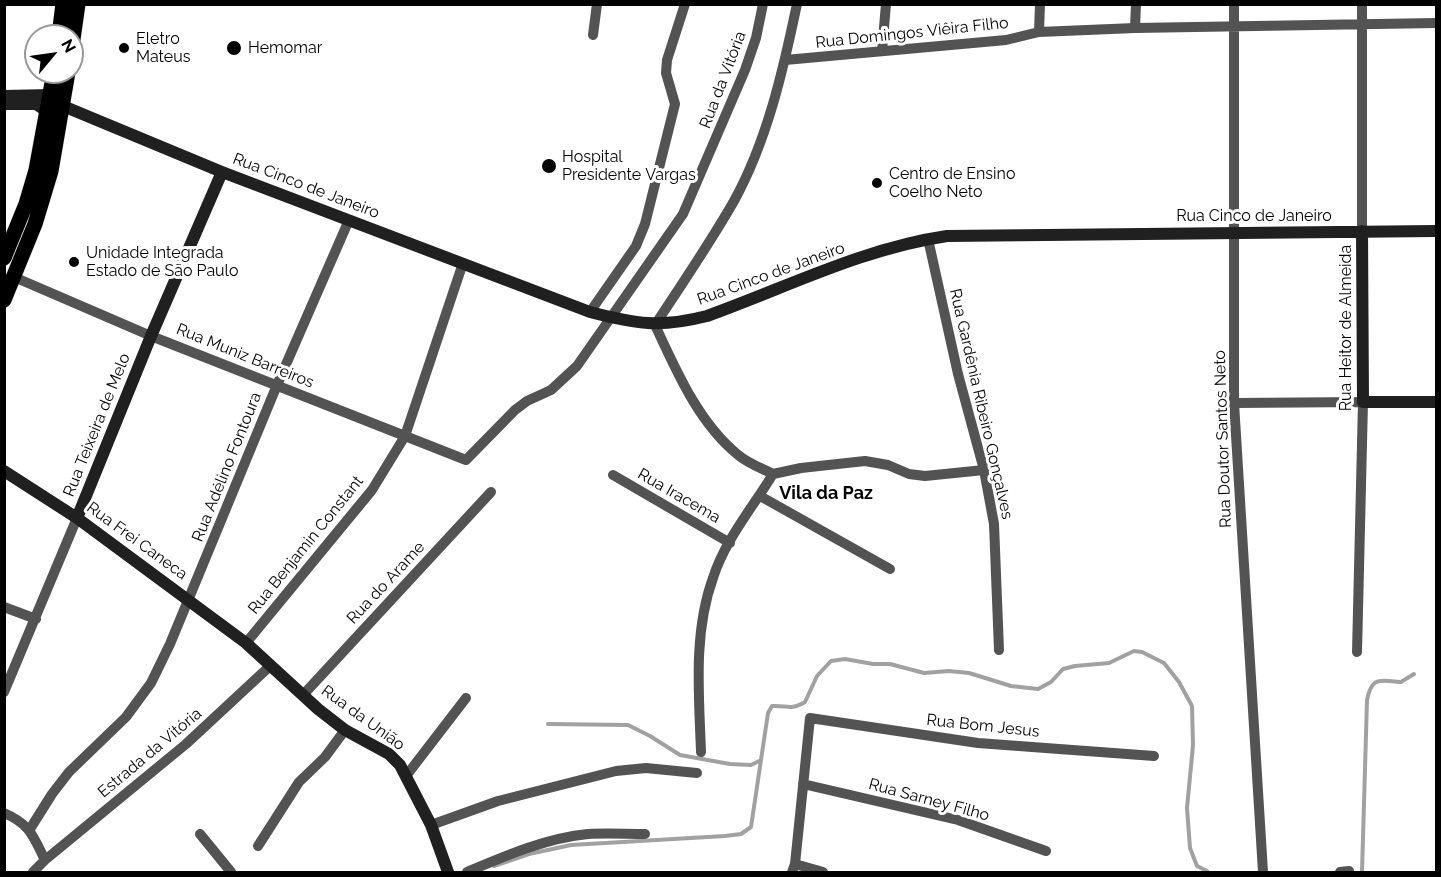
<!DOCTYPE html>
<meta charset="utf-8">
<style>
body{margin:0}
#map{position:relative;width:1441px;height:877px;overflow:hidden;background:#fff;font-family:Raleway,sans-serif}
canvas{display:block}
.frame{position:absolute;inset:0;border:6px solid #000;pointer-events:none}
.north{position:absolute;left:24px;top:24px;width:60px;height:60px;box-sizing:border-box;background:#fff;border:2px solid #999;border-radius:50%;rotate:61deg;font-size:16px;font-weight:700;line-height:24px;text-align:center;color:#000}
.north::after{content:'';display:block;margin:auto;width:21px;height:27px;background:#000;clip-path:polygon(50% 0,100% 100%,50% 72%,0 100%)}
</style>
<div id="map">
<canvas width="1441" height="877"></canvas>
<div class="frame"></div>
<div class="north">N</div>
</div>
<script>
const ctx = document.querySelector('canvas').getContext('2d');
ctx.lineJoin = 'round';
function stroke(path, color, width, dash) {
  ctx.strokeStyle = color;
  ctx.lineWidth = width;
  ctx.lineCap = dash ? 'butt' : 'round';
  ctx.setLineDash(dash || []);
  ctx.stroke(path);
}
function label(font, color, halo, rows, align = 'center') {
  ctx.font = font + ' Raleway,sans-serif';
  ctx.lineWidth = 6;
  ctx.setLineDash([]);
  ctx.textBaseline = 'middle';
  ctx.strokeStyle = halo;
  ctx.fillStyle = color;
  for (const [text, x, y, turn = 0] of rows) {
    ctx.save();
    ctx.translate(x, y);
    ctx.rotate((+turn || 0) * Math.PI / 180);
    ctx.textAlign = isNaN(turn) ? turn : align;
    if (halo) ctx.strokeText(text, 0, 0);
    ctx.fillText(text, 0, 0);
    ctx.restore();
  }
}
const stream = new Path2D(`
 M548,724L628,725L650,736L680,755L730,764L751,765L759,761
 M494,866L529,854L571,845L725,836L741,834L751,827L768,713L772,706C787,705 790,711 805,702L817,676L831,661L845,659L873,664H890L924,673L949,671L969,673L1011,686L1038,689L1051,682L1063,669L1075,666L1109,663L1134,651L1142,652L1164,663L1179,682L1192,706L1193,745L1187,808L1190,848L1197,866L1207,871
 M1362,872L1367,700C1372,675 1381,681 1401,682L1414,674`);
const street = new Path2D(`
 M1234,4V403L1263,872
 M1135,28L1136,4
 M1039,32L1040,4
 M593,35L597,4
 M882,51L886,4
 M785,60L1006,40L1039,32L1135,28L1436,23
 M1362,231V4
 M928,239L958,374L984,470L994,524L999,650
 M14,277L151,336L466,460L515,410L527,401L551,390L577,366L683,214L745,70L756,38L763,4
 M590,312L636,246L645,224L675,104L666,73L667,60L685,4
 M1234,403L1363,402L1357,652
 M773,474C761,468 747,463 737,454C698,422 676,370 655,325C682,284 710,243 734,201C767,141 783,71 797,4
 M773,474L801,468L865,461L888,465L909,474L925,476L984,470
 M613,475L730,543
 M760,496L890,569
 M4,607L36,619
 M246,643L372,490L405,436L463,263
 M4,692L77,518
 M303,695L491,492
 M701,752C699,695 693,633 713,578C725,540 753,507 773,474
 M406,776L466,698
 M803,784L958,820L1046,851
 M4,813C30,824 33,836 45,860
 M431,825L498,801L616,771L646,768L697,773
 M30,829L52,794L69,772L126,717L151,683L170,644L277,385L349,220
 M200,834L231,872
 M258,846L299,782L325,757L345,730
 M795,864L823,872
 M33,872L45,860L186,744L270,666
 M467,872C505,856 546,838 588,834C607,833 626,834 645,834
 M792,872L795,864L810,718L978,743L1154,756
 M1340,872L1349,871`);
const secondary = new Path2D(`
 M4,96L51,95L63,106L222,172L590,312C636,324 660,328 707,316C785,288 864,248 947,236L1436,231
 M4,104H36L48,112
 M1362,231L1363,402H1436
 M4,471L77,518L246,643L318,709L345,730L389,754L400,765L431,825L448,872
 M77,518L151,336L222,172`);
const primary = new Path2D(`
 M59,36L63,4
 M72,46L78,4
 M4,258L26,204L36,170L54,72
 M4,300L35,224L51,171L68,72`);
const markers = [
 [124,48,6,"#000"],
 [234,48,8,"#000"],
 [549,166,8,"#000"],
 [877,183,6,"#000"],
 [74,262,6,"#000"]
];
const streetNames = [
 ["Rua Domingos Viêira Filho",912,33,-6],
 ["Rua da Vitória",723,80,-69],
 ["Rua Cinco de Janeiro",306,186,21],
 ["Rua Cinco de Janeiro",1254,216],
 ["Rua Cinco de Janeiro",771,274,-20],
 ["Rua Heitor de Almeida",1346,328,-90],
 ["Rua Muniz Barreiros",245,356,22],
 ["Rua Gardênia Ribeiro Gonçalves",981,404,77],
 ["Rua Teixeira de Melo",97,425,-68],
 ["Rua Doutor Santos Neto",1223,439,-92],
 ["Rua Adélino Fontoura",227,467,-68],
 ["Rua Iracema",679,496,30],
 ["Rua Frei Caneca",137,541,36],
 ["Rua Benjamin Constant",306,545,-51],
 ["Rua do Arame",386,583,-47],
 ["Rua da União",363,718,36],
 ["Rua Bom Jesus",983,726,6],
 ["Estrada da Vitória",150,753,-40],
 ["Rua Sarney Filho",929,800,15]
];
const poiNames = [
 ["Eletro",136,39],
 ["Mateus",136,57],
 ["Hemomar",248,48],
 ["Hospital",562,157],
 ["Presidente Vargas",562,175],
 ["Centro de Ensino",889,174],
 ["Coelho Neto",889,192],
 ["Unidade Integrada",86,253],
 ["Estado de São Paulo",86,271]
];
const neighbourhoodNames = [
 ["Vila da Paz",826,494]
];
stroke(stream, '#a1a1a1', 4);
stroke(primary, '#dbdbdb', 16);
stroke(street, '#535353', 10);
stroke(secondary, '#202020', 12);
stroke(primary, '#000', 15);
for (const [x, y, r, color] of markers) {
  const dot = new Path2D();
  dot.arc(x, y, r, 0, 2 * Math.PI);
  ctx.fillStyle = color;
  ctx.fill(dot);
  stroke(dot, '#fff', 2);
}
label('16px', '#000', '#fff', streetNames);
label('16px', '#000', '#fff', poiNames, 'left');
label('bold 18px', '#000', '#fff', neighbourhoodNames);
</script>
